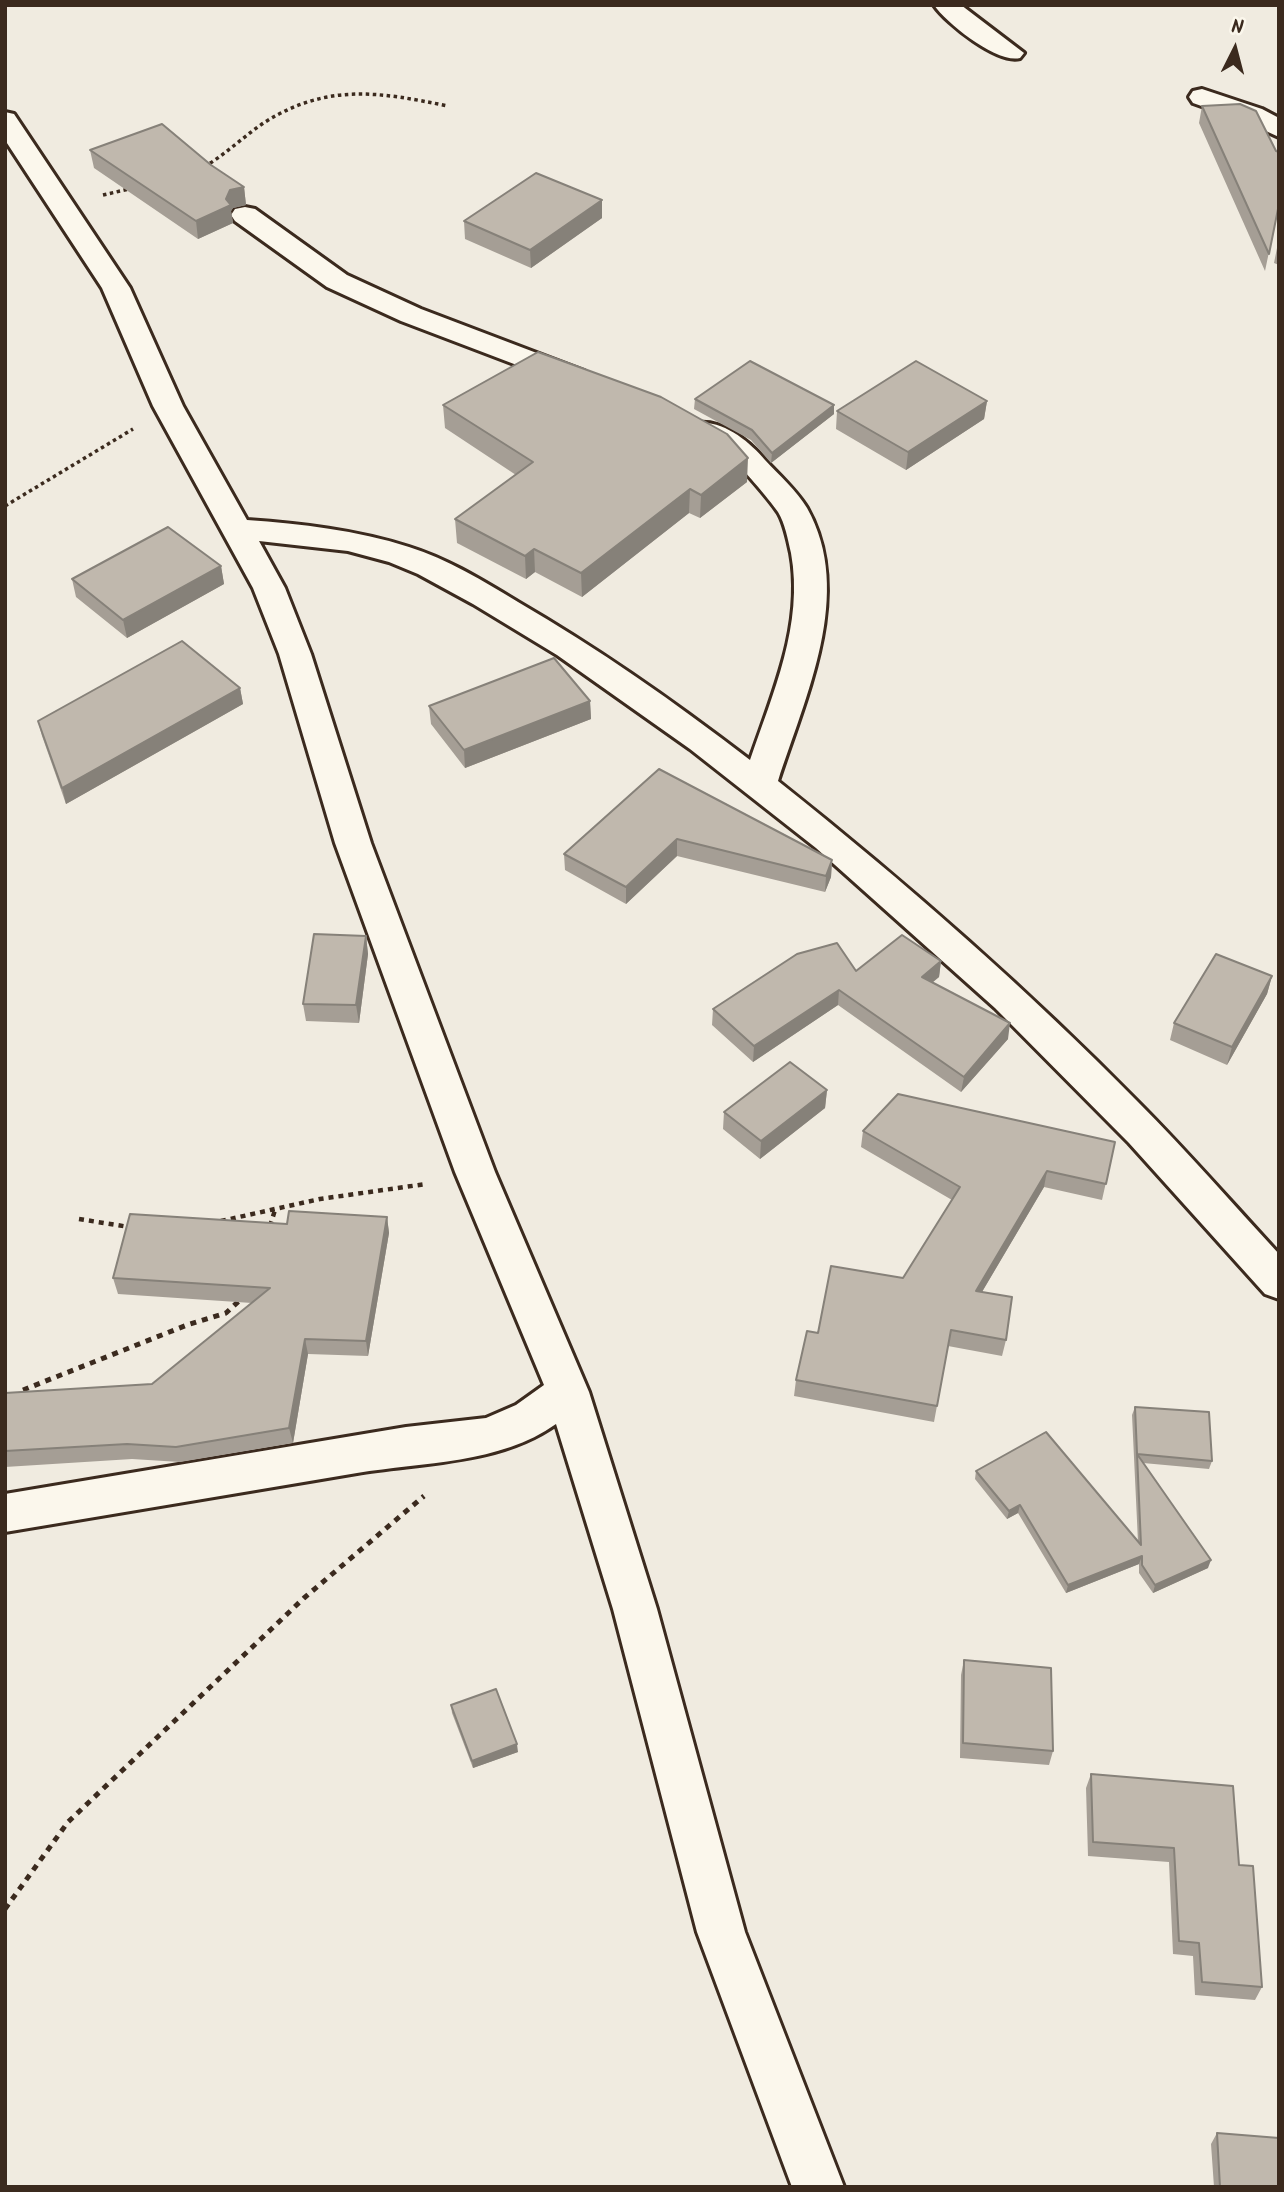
<!DOCTYPE html>
<style>
body{margin:0}
#map{position:relative;width:1284px;height:2192px;overflow:hidden;background:#f0ebe0;font-family:Kalam,sans-serif}
canvas{display:block}
.frame{position:absolute;inset:0;border:7px solid #3b2a1e;pointer-events:none}
.north{position:absolute;left:1200px;top:14px;width:70px;height:70px;-webkit-text-stroke:5px #fbf7ec;paint-order:stroke;rotate:6deg;font-size:19px;font-weight:700;line-height:28px;text-align:center;color:#3b2a1e}
.north::after{content:'';display:block;margin:auto;width:24px;height:32px;background:#3b2a1e;clip-path:polygon(50% 0,100% 100%,50% 72%,0 100%)}
</style>
<div id="map">
<canvas width="1284" height="2192"></canvas>
<div class="frame"></div>
<div class="north">N</div>
</div>
<script>
const ctx = document.querySelector('canvas').getContext('2d');
ctx.lineJoin = 'round';
function stroke(path, color, width, dash) {
  ctx.strokeStyle = color;
  ctx.lineWidth = width;
  ctx.lineCap = dash ? 'butt' : 'round';
  ctx.setLineDash(dash || []);
  ctx.stroke(path);
}
function fillPath(path, color) {
  ctx.fillStyle = color;
  ctx.fill(path, 'evenodd');
}
const pathFar2 = new Path2D(`
 M204,167C226,154 244,136 265,122C328,83 379,92 448,106
 M103,195L129,189
 M5,506L133,429`);
const pathFar1 = new Path2D(`
 M79,1219L129,1227
 M221,1221L320,1199L426,1184
 M270,1226L275,1210`);
const path = new Path2D(`
 M23,1390L187,1325L226,1313L241,1299
 M5,1909L68,1822L304,1598L424,1496`);
const minor = new Path2D(`
 M934,5H961L1024,53L1020,58C998,64 947,24 934,5Z
 M1202,89L1262,109L1279,118V137L1244,121L1193,103L1189,97L1193,91Z
 M5,112L14,114L130,288L183,406L247,520C302,524 356,530 409,547C448,559 483,581 518,602C599,649 676,703 750,760C773,693 804,624 791,553C788,540 785,523 778,512C769,499 741,466 729,456C716,446 698,444 689,430L693,424C720,417 749,441 765,460C779,475 797,491 807,508C855,593 805,697 778,781C904,881 1025,987 1138,1102C1187,1151 1232,1203 1279,1254V1299L1265,1294L1129,1143L995,1008L816,848L690,749L557,655L473,604L418,574L389,562L348,551L259,541L285,588L311,654L371,843L495,1172L589,1392L657,1609L745,1932L844,2187H792L697,1932L613,1609L556,1424C500,1464 423,1462 357,1473C240,1493 123,1512 5,1532V1494L406,1427L486,1418L516,1405L544,1385L455,1172L335,843L279,654L253,588L153,406L102,288L5,140Z
 M245,207L255,209L347,275L421,309L584,371L589,377L584,383L574,386L564,383L401,321L327,287L235,221L231,215L235,209Z`);
const wall = new Path2D(`
 M1202,106L1279,204L1265,271L1199,123Z
 M90,150L211,165L244,187L246,205L233,208L231,211L233,223L198,239L94,168Z
 M602,218L531,268L465,239L464,221Z
 M1279,246V265L1274,263L1277,248Z
 M695,399L834,405V414L771,463L751,440L694,409Z
 M987,401L984,419L906,470L836,429L837,411Z
 M443,405L747,482L700,518L689,513L582,597L535,572L526,579L457,543L455,519L516,475L445,428Z
 M221,566L224,584L127,638L76,597L72,579Z
 M240,688L243,704L66,804L42,736L38,721Z
 M590,701L591,719L465,768L431,724L429,706Z
 M659,769L832,860L831,877L825,892L677,856L626,904L565,870L564,854Z
 M366,936L368,954L359,1023L306,1021L303,1004Z
 M941,961L939,977L932,983L1008,1039L961,1092L838,1005L753,1062L712,1025L713,1009L856,971Z
 M1272,976L1267,994L1227,1065L1170,1040L1174,1023Z
 M827,1090L825,1108L760,1159L723,1129L724,1112Z
 M863,1131L1115,1142L1102,1200L1044,1187L982,1292L1006,1340L1002,1356L948,1346L934,1422L794,1396L796,1380L818,1333L903,1278L952,1200L861,1147Z
 M387,1217L389,1233L368,1356L308,1354L293,1443L180,1462L132,1459L5,1467V1393L152,1384L252,1303L118,1294L113,1278L287,1224Z
 M1135,1407L1212,1461L1209,1469L1143,1463L1208,1568L1153,1593L1139,1573V1564L1066,1593L1018,1513L1007,1519L975,1479L976,1471L1138,1542L1132,1415Z
 M964,1660L1053,1751L1049,1765L960,1758L961,1675Z
 M451,1705L518,1752L473,1768L452,1713Z
 M1091,1774L1239,1865L1262,1987L1255,2000L1195,1995L1193,1956L1173,1954L1169,1862L1088,1856L1086,1788Z
 M1217,2133L1279,2187H1214L1211,2144Z`);
const shadedWall = new Path2D(`
 M244,187L246,205L233,208L231,211L233,223L198,239L196,221L226,199L230,190Z
 M602,200V218L531,268L530,250Z
 M987,401L984,419L906,470L908,452Z
 M834,405V414L771,463L772,453Z
 M748,458L747,482L700,518L701,495Z
 M690,489L689,513L582,597L581,573Z
 M534,549L535,572L526,579L525,556Z
 M221,566L224,584L127,638L123,620Z
 M240,688L243,704L66,804L62,788Z
 M590,701L591,719L465,768L464,750Z
 M677,839V856L626,904V887Z
 M832,860L831,877L825,892L826,876Z
 M366,936L368,954L359,1023L356,1005Z
 M941,961L939,977L919,993L922,977Z
 M1272,976L1267,994L1227,1065L1232,1047Z
 M839,990L838,1005L753,1062L754,1046Z
 M1010,1023L1008,1039L961,1092L964,1077Z
 M827,1090L825,1108L760,1159L761,1141Z
 M1047,1171L1044,1187L973,1307L976,1291Z
 M387,1217L389,1233L368,1356L366,1341Z
 M305,1339L308,1354L293,1443L289,1428Z
 M1020,1505L1018,1513L1007,1519L1009,1511Z
 M1142,1556L1139,1564L1066,1593L1068,1585Z
 M1211,1560L1208,1568L1153,1593L1155,1585Z
 M517,1744L518,1752L473,1768L472,1761Z`);
const building = new Path2D(`
 M1240,104L1256,111L1276,151L1279,152V204L1269,254L1202,106Z
 M162,124L211,165L244,187L230,190L226,199L231,205L196,221L90,150Z
 M536,173L602,200L530,250L464,221Z
 M538,352L661,397L727,434L748,458L701,495L690,489L581,573L534,549L525,556L455,519L533,462L443,405Z
 M750,361L834,405L772,453L752,430L695,399Z
 M916,361L987,401L908,452L837,411Z
 M168,527L221,566L123,620L72,579Z
 M182,641L240,688L62,788L38,721Z
 M554,658L590,701L464,750L429,706Z
 M659,769L832,860L826,876L677,839L626,887L564,854Z
 M314,934L366,936L356,1005L303,1004Z
 M902,935L941,961L922,977L1010,1023L964,1077L839,990L754,1046L713,1009L797,954L837,943L856,971Z
 M1216,954L1272,976L1232,1047L1174,1023Z
 M790,1062L827,1090L761,1141L724,1112Z
 M898,1094L1115,1142L1106,1184L1047,1171L976,1291L1012,1297L1006,1340L951,1330L937,1406L796,1380L807,1331L818,1333L831,1266L903,1278L960,1187L863,1131Z
 M289,1211L387,1217L366,1341L305,1339L289,1428L176,1447L127,1444L5,1451V1393L152,1384L270,1288L113,1278L130,1214L287,1224Z
 M1135,1407L1209,1412L1212,1461L1137,1454L1211,1560L1155,1585L1142,1565V1556L1068,1585L1020,1505L1009,1511L976,1471L1046,1432L1141,1545Z
 M964,1660L1051,1668L1053,1751L963,1743Z
 M496,1689L517,1744L472,1761L451,1705Z
 M1091,1774L1233,1786L1239,1865L1253,1866L1262,1987L1202,1982L1199,1943L1179,1941L1174,1848L1093,1842Z
 M1217,2133L1279,2138V2187H1220Z`);
stroke(minor, '#3b2a1e', 6);
stroke(pathFar2, '#3b2a1e', 3.5, [3.5, 3.5]);
stroke(pathFar1, '#3b2a1e', 4.5, [5, 5]);
stroke(path, '#3b2a1e', 5, [6, 6]);
fillPath(minor, '#fbf7ec');
fillPath(wall, '#a59e95');
fillPath(shadedWall, '#868179');
fillPath(building, '#c0b8ad');
stroke(building, '#868179', 2);
</script>
